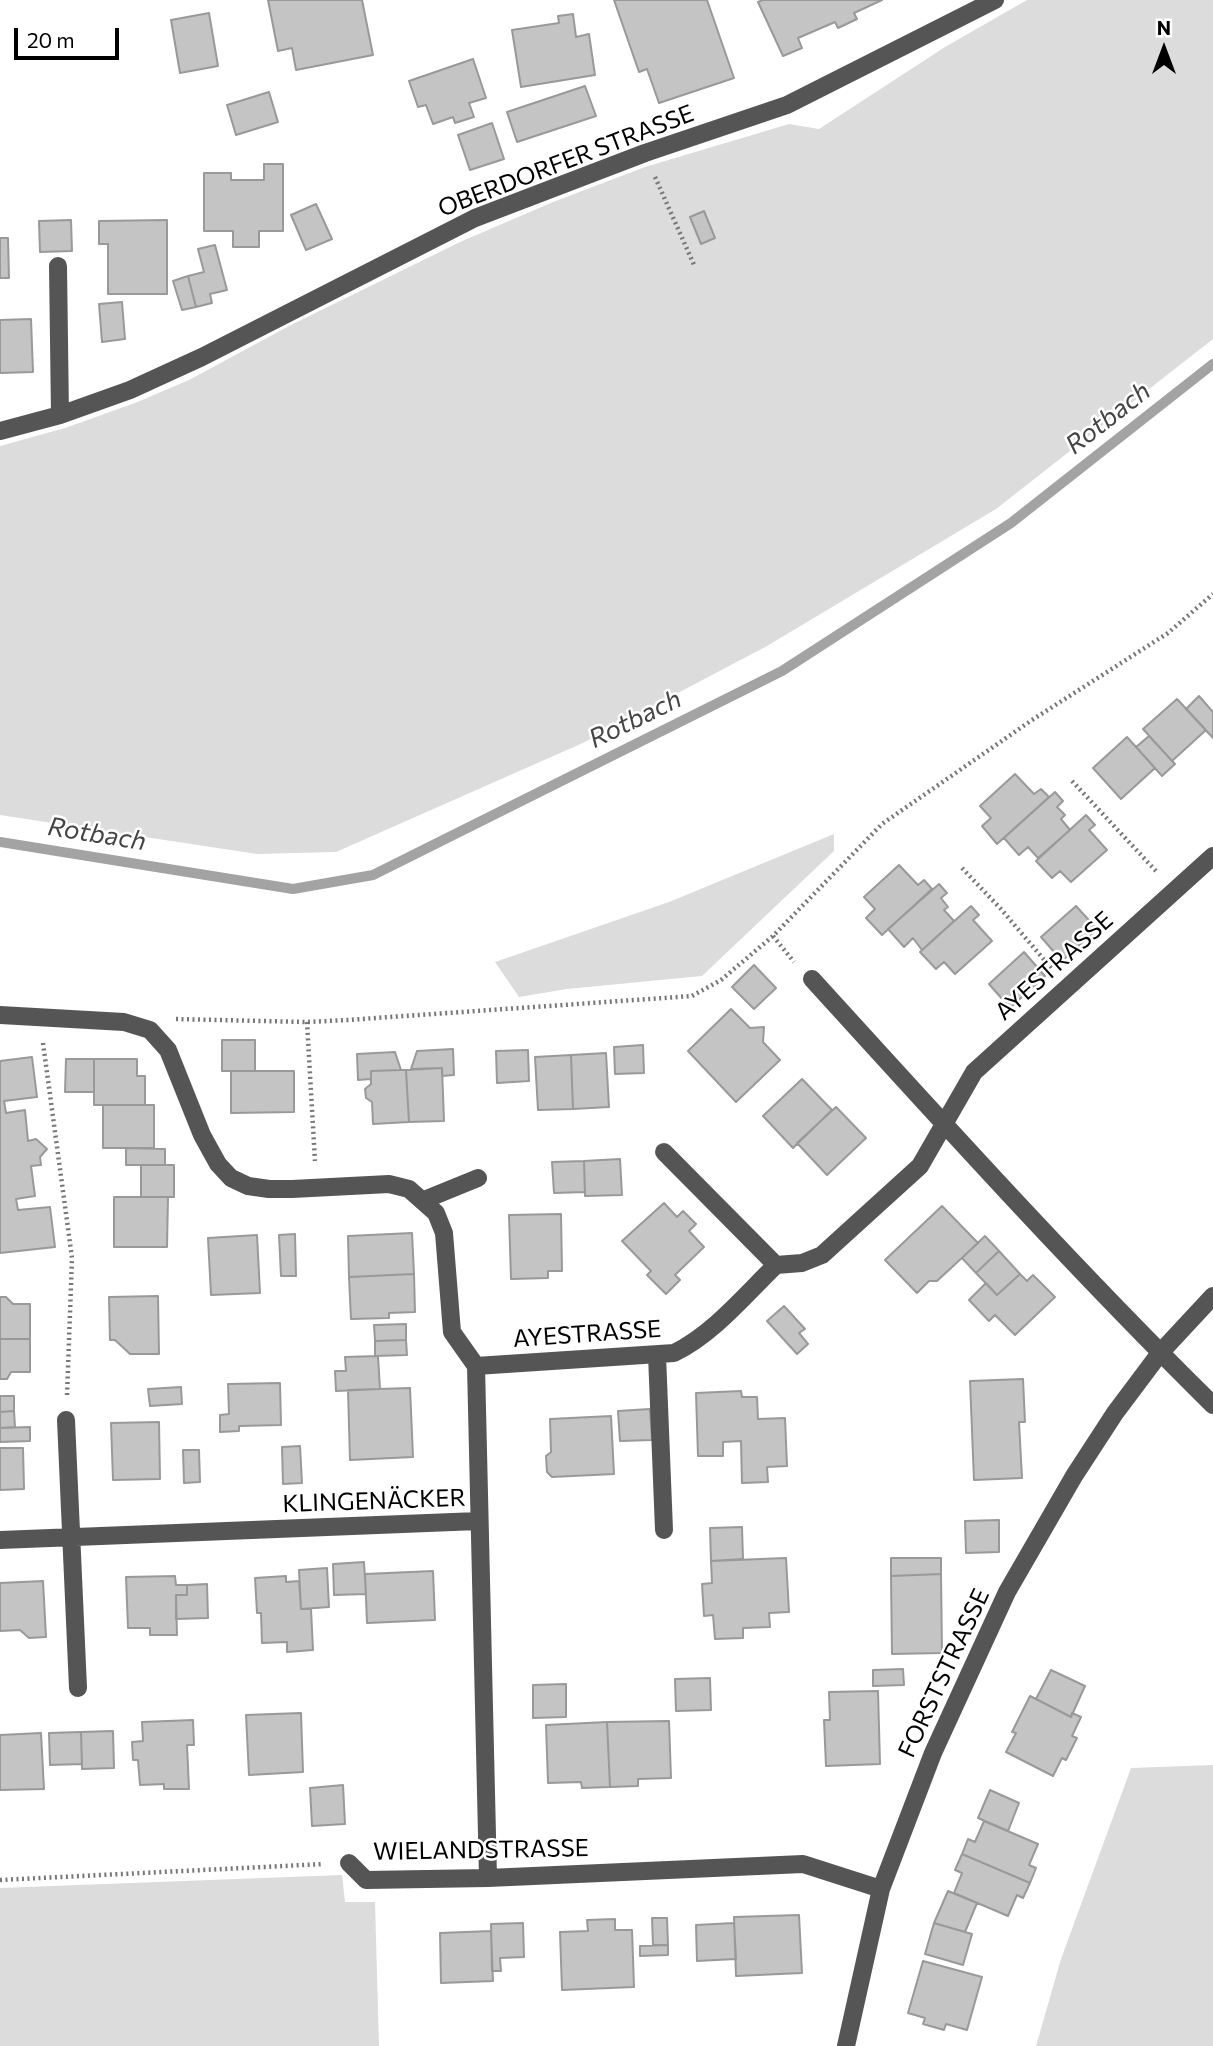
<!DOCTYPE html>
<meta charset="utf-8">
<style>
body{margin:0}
#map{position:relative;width:1213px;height:2046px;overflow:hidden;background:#fff;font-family:Commissioner,sans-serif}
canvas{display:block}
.north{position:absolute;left:1129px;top:14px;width:70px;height:70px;-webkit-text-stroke:5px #fff;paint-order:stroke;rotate:0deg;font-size:19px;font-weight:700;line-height:28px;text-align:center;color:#000}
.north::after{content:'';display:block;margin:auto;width:24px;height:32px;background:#000;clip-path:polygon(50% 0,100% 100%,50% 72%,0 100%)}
.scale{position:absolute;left:14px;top:28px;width:105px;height:32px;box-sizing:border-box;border:4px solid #000;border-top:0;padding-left:9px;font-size:21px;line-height:24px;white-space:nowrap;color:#000;-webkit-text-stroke:5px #fff;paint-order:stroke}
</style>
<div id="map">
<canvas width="1213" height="2046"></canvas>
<div class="north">N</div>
<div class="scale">20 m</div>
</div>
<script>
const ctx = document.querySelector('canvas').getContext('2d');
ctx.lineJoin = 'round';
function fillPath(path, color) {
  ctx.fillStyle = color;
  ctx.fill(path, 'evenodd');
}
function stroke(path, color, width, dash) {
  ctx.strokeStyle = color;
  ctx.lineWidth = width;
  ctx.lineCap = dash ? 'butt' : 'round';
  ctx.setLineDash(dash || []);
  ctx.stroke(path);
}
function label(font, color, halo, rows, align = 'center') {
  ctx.font = font + ' Commissioner,sans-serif';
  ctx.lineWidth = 5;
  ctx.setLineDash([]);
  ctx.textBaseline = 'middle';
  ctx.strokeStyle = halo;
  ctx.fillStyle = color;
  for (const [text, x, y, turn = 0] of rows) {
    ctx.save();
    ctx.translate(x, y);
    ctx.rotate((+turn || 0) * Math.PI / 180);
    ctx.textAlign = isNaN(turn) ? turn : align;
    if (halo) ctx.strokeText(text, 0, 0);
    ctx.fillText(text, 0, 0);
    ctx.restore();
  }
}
const green = new Path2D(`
 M1027,0H1213V339L996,509L767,646L585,742L336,852L257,854L0,815V446L65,428L135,403L189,380L291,325L460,242L553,202L645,167L789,124L819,129L945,47Z
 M834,834V851L702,976L567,989L519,997L495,962L669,902Z
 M1213,1765V2046H1036L1061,1959L1131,1768Z
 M342,1875L345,1902H375L379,2046H0V1888Z`);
const stream = new Path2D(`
 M0,842L293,889L373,875L782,671L1011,523L1213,364`);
const building = new Path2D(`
 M268,0H362L373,55L296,70L292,48L278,51Z
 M614,0H707L734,78L659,103L647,69L639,72Z
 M763,0H882L854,13L857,19L838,28L835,22L798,38L802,48L783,56L758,2Z
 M209,13L218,66L180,73L171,20Z
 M573,14L576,37L589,34L595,75L521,87L512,30L559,23L558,16Z
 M473,59L486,98L469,103L474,117L455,123L453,117L433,124L426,105L418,107L409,81Z
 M585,86L596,116L517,142L507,112Z
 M269,92L278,122L236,135L227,105Z
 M492,123L504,159L470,170L458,135Z
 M264,164H283V231H259V247H233V231H204V173H231V180H264Z
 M316,204L332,239L306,250L291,215Z
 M704,211L715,238L701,244L690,217Z
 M71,220L72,251L40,252L39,221Z
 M167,220V294H108V244H99V221Z
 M0,238H8L9,278H0Z
 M215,245L227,290L210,294L212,303L196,307L188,276L204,272L198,249Z
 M188,276L196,307L182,310L173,281Z
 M122,302L125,339L102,342L99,304Z
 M31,319L33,372L0,373V320Z
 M1199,696L1213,712V738L1186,709Z
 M1177,699L1206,730L1172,761L1143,729Z
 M1149,736L1175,764L1162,776L1136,747Z
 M1127,737L1155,768L1121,799L1093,768Z
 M1015,774L1034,794L1041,789L1049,797L997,844L982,826L991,818L980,806Z
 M1055,792L1063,801L1057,807L1065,815L1061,819L1070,830L1038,858L1028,847L1019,855L1004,838Z
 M1086,815L1095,825L1089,830L1107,850L1071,882L1060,871L1052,878L1036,861Z
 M899,865L918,885L924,880L932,889L882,935L866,918L875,909L864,897Z
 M939,884L947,893L941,898L948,907L944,910L954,921L922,950L913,938L904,947L888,929Z
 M971,906L979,915L973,920L992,941L955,974L944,962L936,969L920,952Z
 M1076,906L1097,929L1062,961L1041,937Z
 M1024,952L1045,976L1010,1008L989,984Z
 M754,965L776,988L754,1009L732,987Z
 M731,1009L750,1028L764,1027L763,1042L780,1060L736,1102L688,1051Z
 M222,1040H255V1071H222Z
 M643,1045L644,1073L615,1074L614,1047Z
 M453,1049L454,1075L442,1076V1068L411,1069L417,1051Z
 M528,1050L529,1081L497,1083L496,1051Z
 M395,1052L401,1070L371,1071V1079L358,1080L357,1054Z
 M606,1053L609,1107L573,1109L571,1055Z
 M571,1055L573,1109L538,1110L535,1057Z
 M32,1057L37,1097L4,1101L6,1113L25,1110L28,1141L36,1139L47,1149L40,1157L41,1165L31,1166L35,1196L16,1199L18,1210L50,1207L55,1247L0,1253V1061Z
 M66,1059H94V1092H65Z
 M94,1059H137V1076H145V1105H94Z
 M442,1068L444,1121L409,1122L406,1070Z
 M401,1070H406L409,1122L373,1124L372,1102L366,1098L365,1089L371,1084V1071Z
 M231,1071H294V1112L231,1113Z
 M802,1079L832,1110L793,1148L763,1116Z
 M103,1105H154V1148H103Z
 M836,1107L866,1138L827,1175L797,1143Z
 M126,1148L165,1149V1165H126Z
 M620,1159L622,1195L585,1196L584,1161Z
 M584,1161L585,1192L554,1193L552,1162Z
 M141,1165H174V1197H141Z
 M114,1197H168L167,1247H114Z
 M664,1203L677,1217L683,1211L696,1224L689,1231L704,1247L675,1275L680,1280L666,1294L647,1275L651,1271L622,1241Z
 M942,1206L978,1243L937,1281H929L917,1293L885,1260Z
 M561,1214L562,1271H548V1278L511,1279L509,1215Z
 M412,1233L414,1274L349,1277L348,1236Z
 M295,1234L296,1276H281L279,1235Z
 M257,1235L260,1293L211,1295L208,1238Z
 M985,1236L999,1251L976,1273L962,1258Z
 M999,1251L1020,1274L997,1295L976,1273Z
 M414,1274L415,1312L389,1313V1318L351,1319L349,1277Z
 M1020,1274L1027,1281L1033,1275L1055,1297L1015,1335L995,1315L989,1321L969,1300L986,1283L997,1295Z
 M158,1296L159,1354H130L115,1340H110L109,1297Z
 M0,1297H6L13,1304H30V1339H0Z
 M784,1306L805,1329L799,1333L808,1344L797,1354L767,1321Z
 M406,1324V1340L375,1341L374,1325Z
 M0,1339H30V1372H11L7,1379H0Z
 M406,1340L407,1355L375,1356V1341Z
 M378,1356L380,1389L336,1391L335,1371H346L345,1357Z
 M1023,1379L1025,1422H1019L1022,1478L974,1480L970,1381Z
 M280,1383L281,1425L239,1426V1431L220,1432V1415L229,1414L228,1384Z
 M181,1387L182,1404L150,1406L148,1389Z
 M410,1388L413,1457L350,1460L348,1390Z
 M741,1391L742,1397H757L758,1419L785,1418L787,1466L767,1467L768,1482L742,1483L741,1441L723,1442V1456H698L696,1393Z
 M0,1396H14V1411L0,1412Z
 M650,1409L652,1440L620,1441L618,1411Z
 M14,1411L15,1427L0,1428V1412Z
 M611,1416L614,1474L552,1477L547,1472L546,1456L551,1452L550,1419Z
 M159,1422L160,1479L113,1480L111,1423Z
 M30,1427V1441L0,1442V1428Z
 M300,1446L302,1483L283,1484L282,1447Z
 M0,1448H23L24,1489L0,1490Z
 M183,1450H199L200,1482L184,1483Z
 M999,1520V1552L966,1553L965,1521Z
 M742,1527L743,1559L711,1561L710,1528Z
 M786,1558L789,1612L769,1613L770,1627L743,1628V1638L715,1639L713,1615L704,1616L702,1584L712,1583L711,1561Z
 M891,1558H941V1574L891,1576Z
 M364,1562L366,1594L334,1595L333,1564Z
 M327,1568L329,1607L301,1609L299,1570Z
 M433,1571L435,1620L367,1623L365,1574Z
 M941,1574L942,1653L892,1654L891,1576Z
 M175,1576L176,1585H187V1595H176L177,1635H150V1628H128L126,1577Z
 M286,1576V1582L299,1581L301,1609H311L313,1650L287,1652V1642L262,1643L261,1613H257L255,1578Z
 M43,1581L46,1637L29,1638L20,1630L0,1631V1583Z
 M207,1584L208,1618L176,1619V1595H187V1585Z
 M903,1669L904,1685L873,1686V1670Z
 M1051,1670L1085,1686L1071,1717L1036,1699Z
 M710,1678L711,1710L676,1711L675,1679Z
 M566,1684V1717L533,1718V1685Z
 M878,1691L880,1764L826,1766L824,1720H830L829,1692Z
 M1030,1696L1071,1717L1072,1713L1081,1717L1072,1736L1077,1738L1066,1760L1062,1758L1053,1776L1006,1752L1016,1733L1012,1732Z
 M301,1713L303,1772L249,1775L246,1715Z
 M193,1720L194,1745H187L189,1789H164V1784L140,1785L138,1760H133L132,1742L143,1741L142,1722Z
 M669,1721L671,1778L638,1779V1786L610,1787L607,1722Z
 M607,1722L610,1787L582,1788L581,1782L548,1783L546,1725Z
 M113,1731L114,1768L82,1769L81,1732Z
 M81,1732L82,1764L50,1765L49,1733Z
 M41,1733L44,1789L0,1790V1735Z
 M343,1785L345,1824L312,1826L310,1788Z
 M990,1790L1019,1803L1008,1831L978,1818Z
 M984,1821L1038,1844L1029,1865L1036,1868L1030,1883L962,1854L968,1839L975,1842Z
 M962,1854L1030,1883L1023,1898L1017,1895L1008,1916L954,1893L962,1873L955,1870Z
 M948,1891L977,1903L965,1932L934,1923Z
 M799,1915L802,1973L736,1976L734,1917Z
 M652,1918H667L668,1945H653Z
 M615,1919V1930H632L634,1987L562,1990L560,1932L588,1931L587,1920Z
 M523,1923L524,1957L500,1958L501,1971H492L491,1924Z
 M734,1923L736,1959L697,1961L696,1925Z
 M934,1923L972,1934L963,1965L925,1954Z
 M491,1931L493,1981L441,1983L440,1933Z
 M668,1945V1955L640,1956V1946Z
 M923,1961L982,1977L967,2030L946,2024L944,2030L923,2024L925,2018L908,2013Z`);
const path = new Path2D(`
 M655,177L695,267
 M1072,781L1156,871
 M962,868L1000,908L1052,969
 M773,936L794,962
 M176,1019L307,1022L347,1020L692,996L721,980L773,936L882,824L1032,720L1168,633L1213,594
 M307,1022L315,1161
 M43,1043L72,1258L67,1396
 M0,1880L324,1864`);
const minor = new Path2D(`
 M58,266L60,415
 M0,431L60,415L130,390L202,357L475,218L645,153L787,105L995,0
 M812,979C943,1123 1074,1268 1213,1405
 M0,1015L124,1022L150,1030L168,1050L202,1135L218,1164L231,1178L248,1186L269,1189H292L389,1184L409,1189L436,1213L444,1233L452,1332L476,1366L488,1878
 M664,1152L776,1265
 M424,1200L478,1178
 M657,1355L664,1530
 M476,1366L674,1353C713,1334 745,1295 776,1265L802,1263L822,1255L920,1166L974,1072L1213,856
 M66,1420L78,1688
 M0,1540L478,1521
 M349,1863L366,1880L488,1878L803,1864L881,1889
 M846,2046L881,1889L933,1753L1007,1592L1074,1476L1115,1413L1160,1353L1213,1296`);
const streetNames = [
 ["OBERDORFER STRASSE",566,161,-21],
 ["AYESTRASSE",1054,966,-42],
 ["AYESTRASSE",587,1334,-4],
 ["KLINGENÄCKER",374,1501,-2],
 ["FORSTSTRASSE",944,1673,-65],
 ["WIELANDSTRASSE",481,1850,-1]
];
const waterNames = [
 ["Rotbach",1108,418,-38],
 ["Rotbach",635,719,-26],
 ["Rotbach",97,834,9]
];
fillPath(green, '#dcdcdc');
stroke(stream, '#a3a3a3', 10);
fillPath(building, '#c4c4c4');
stroke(building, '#999', 2);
stroke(path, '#777', 4.5, [2, 3.5]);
stroke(minor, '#555', 18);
label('24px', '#000', '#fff', streetNames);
label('italic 26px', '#444', '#fff', waterNames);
</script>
